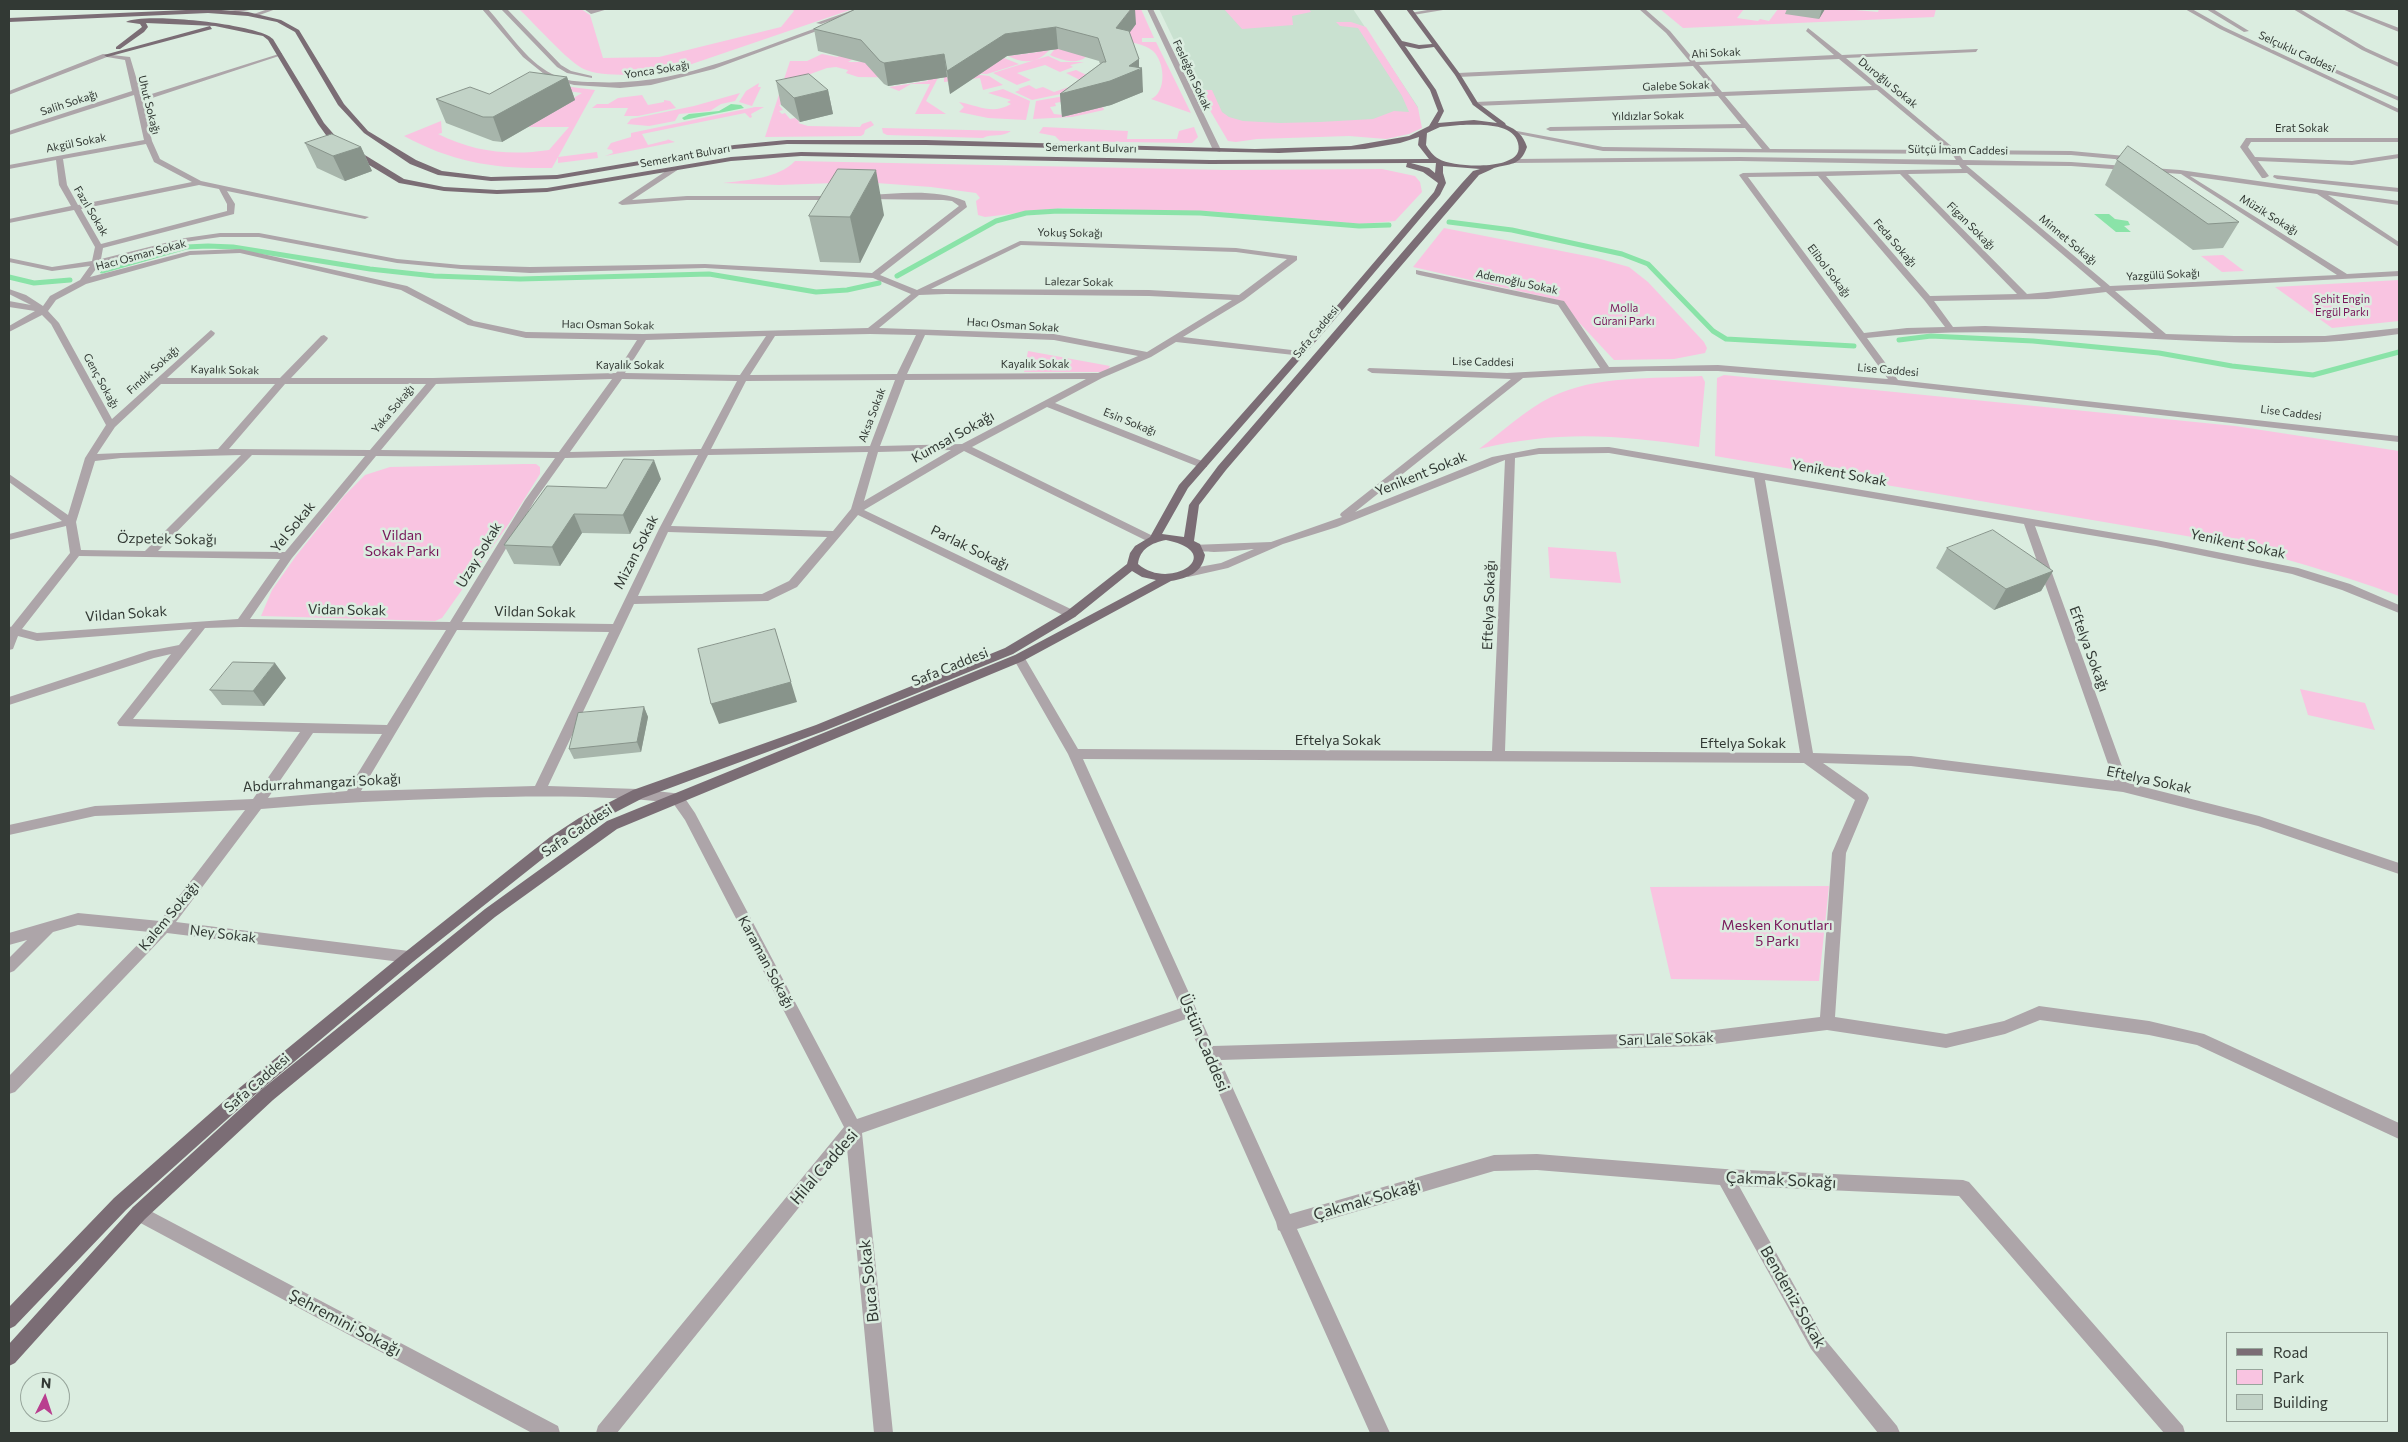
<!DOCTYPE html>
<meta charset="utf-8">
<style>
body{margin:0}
#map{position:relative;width:2408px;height:1442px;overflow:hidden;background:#dbede0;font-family:Commissioner,sans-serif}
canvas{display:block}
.frame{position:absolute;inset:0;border:10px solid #323934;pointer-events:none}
.legend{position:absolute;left:2226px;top:1332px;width:162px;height:90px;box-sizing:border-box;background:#dbede0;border:1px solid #97a59b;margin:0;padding:6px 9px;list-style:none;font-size:15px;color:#323934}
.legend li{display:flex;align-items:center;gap:10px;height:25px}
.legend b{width:25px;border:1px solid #97a59b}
.north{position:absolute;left:20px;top:1372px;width:50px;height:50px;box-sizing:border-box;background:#dbede0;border:1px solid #97a59b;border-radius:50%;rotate:4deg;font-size:14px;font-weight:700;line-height:20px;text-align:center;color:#323934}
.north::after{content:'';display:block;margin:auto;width:18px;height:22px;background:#b93e8f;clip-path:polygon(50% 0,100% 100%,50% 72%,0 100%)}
</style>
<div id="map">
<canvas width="2408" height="1442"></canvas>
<div class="frame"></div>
<ul class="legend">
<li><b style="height:6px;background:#7b6d75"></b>Road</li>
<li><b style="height:14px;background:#f9c4e1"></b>Park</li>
<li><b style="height:14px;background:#c2d3c7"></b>Building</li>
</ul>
<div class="north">N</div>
</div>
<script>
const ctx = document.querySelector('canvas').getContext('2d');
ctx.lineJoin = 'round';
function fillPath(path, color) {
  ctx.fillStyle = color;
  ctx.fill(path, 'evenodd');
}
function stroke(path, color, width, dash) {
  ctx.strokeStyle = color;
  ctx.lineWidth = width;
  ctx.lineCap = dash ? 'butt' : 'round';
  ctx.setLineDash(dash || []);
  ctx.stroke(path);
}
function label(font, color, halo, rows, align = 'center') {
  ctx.font = font + ' Commissioner,sans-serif';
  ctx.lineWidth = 5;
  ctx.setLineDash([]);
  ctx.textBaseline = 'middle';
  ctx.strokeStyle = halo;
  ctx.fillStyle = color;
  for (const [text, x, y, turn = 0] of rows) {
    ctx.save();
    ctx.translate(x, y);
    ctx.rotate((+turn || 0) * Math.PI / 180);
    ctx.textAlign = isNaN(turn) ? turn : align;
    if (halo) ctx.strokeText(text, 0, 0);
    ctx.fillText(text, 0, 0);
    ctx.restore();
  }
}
const built = new Path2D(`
 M1159,9H1353L1418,107L1419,120L1222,129L1198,90Z`);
const green = new Path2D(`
 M519,9H581L590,15L603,58L659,57L781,27L794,11L792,9H853L686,66C661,73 602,81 580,67C562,55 536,25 519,9Z
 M1084,9H1141L1154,38H1142V42H1156L1191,113L1151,99C1167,92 1165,62 1153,51C1144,43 1131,44 1121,38C1108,31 1096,18 1084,9Z
 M1224,9H1309L1311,12L1292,16L1293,25L1242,29Z
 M1660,9H1744L1737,18L1758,21L1760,19L1769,21L1778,9H1844L1878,12L1879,9H1936L1934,17L1683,28Z
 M1336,22H1351L1366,27L1418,108L1422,128L1409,134L1386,139L1349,136L1257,139L1236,142L1228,141L1198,90H1212L1222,112L1229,117L1243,121L1280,123L1320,122L1373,119L1394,111L1409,112L1402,96L1358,28L1340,26Z
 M877,45L848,62H872L940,74L926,101L946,114H915L930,84H911L899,91L889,87L928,81L926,78L858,77L846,73L848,70L836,67L827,68L802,77L791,102L779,105L783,110L779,111L782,114L785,113L790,119L795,118L800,122L798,123L808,126L860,127L862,124L871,121L874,125L865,130L864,134L861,136L765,137L790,61H807L822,54L837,57L860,46Z
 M1053,45C1041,63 1026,65 1008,56L1038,52Z
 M1058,45L1086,57C1076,65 1061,60 1050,55Z
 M1048,56L1061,62H1084L1070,65L1073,67L1060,72L1045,65L1017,73L1031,80L1017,85L993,73Z
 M1004,58L1019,64L987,74L966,73L989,76L1003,85L983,90L980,78L944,82V77Z
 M1076,70L1097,80L1070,92L1032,100L1015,92L1020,90L1018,89L1029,85L1036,89L1043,87L1054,92L1084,82L1066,73Z
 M759,83L758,87H761L752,106L739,102L746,91Z
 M555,85L595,90L552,168C496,169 454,163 404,136L441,121L442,133L438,134C474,152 510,156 549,150L569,127H523L582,93L554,89Z
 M1003,89L1030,101L1026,120L988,118L959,112L964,107L959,102C980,106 992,115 1011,104L1007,102L1011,100L988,93Z
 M740,93L735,101L721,104L710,111L679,114L675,121L649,126L627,124L631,119L694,106Z
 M642,95L648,105L664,102V100L670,101L676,108L638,116H624L628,108H592L597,104H608L618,98Z
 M1070,95L1083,98L1055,103L1056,106L1050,107L1054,114L1063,115L1103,107L1104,110L1072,117L1033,119L1036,101Z
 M755,107H764L751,114L752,117L750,118L745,113L642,134L648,145L668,140L667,139L675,142L605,156L613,153L612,150L607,149L611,143L631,137V133Z
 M1043,127L1128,131L1127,139H1177L1179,131L1194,127L1198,137L1192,143H1188L1060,141L1055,136L1039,133Z
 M882,128L1011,131C1002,138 992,133 983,138L887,135L883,133Z
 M597,152L598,158L558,163V157Z
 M795,161L1227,170L1382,169L1415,176L1420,182L1422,192L1395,221L1360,224L1219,212L1063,208L985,217L978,215L976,201L980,198L976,193L931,187L863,182L779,185L723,183C746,180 778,179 795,161Z
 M1444,228L1597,258L1629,267L1648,282L1704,342L1707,348L1705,353L1674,359L1614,360L1558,300L1413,267Z
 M2223,255L2244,271L2222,272L2201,256Z
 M2399,280V321L2332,328L2275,287Z
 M1028,351L1110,366L1107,372H1024Z
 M1724,375L2235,426L2399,451V596C2337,573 2275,555 2210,540L1715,456L1717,378Z
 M1702,376L1705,382L1699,447C1617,435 1561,430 1479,449C1502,432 1525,410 1551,397C1596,375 1653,379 1702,376Z
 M524,464H536L540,467V474L510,522L442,618L435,621L261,616L272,590L296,556L344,496L365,475L390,467Z
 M1548,547L1616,552L1621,583L1550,578Z
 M2300,689L2365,703L2375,730L2308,715Z
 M1829,886L1819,981L1671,979L1650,887Z`);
const water = new Path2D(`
 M731,104L741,105L744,108L684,120L682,118L689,114L719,111Z
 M2094,214H2109L2115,219L2128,221L2130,225L2124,226L2131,232H2116Z`);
const stream = new Path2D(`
 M1449,222L1512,230L1622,254L1648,264L1713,331L1726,339L1854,346
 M102,271L186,247L208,246L233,247L370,269L434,276L520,279L709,274L816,292L847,290L879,283
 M897,276L996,221L1026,213L1058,211L1200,213L1359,226L1389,225
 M9,277L34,283L70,280
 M1899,340L1931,336L2033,341L2159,353L2232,366L2313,375L2399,352`);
const minor = new Path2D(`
 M240,9H255L228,14L225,12Z
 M268,9H276L254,17L251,15Z
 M482,9H488C508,31 525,60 552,74C563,81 579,82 593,82C679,87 748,51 828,24L833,25L714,69L651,85L620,88L574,85L549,78L523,57Z
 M501,9H507L561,65L571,71L592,76V78L567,73L557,67Z
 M584,9H608L591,14Z
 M856,9H864L821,24L816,23Z
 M1147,9H1153L1221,150L1220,152L1213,150Z
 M1433,9H1449L1413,15L1410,13Z
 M1639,9H1645L1670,31L1696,62L1834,55L1806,31L1808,28L1842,55L1978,49L1976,52L1846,58L1956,150L2071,151L2136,157L2140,159L2136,161L2071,155L1959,154L1963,160L2071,162L2180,170L2399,201V205L2328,195L2399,242V247L2317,194L2190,176L2347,274L2399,271V276L2115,291L2166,334L2234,336H2325L2399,328V334C2374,337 2349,341 2324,342C2172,348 2019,321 1867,338L1898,380L2399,436V442L1895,385L1718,371H1647L1523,378L1355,512L1492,457L1539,448L1609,447L2156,540L2298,568L2350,584L2399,605V613L2342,590L2292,574L2156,546L2035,526L2128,783L2259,816L2399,863V874L2258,826L2123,792L1911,766L1823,763L1867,794L1869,798L1846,853L1835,1017L1946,1034L2004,1021L2039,1006L2149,1021L2204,1034L2399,1123V1139L2197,1045L2149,1035L2040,1020L2005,1034L1946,1048L1827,1030L1698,1046L1220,1060L1290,1214L1494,1155L1537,1154L1725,1169L1963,1180L1969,1182L2183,1426L2185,1433H2164L1959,1196L1739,1186L1823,1337L1897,1426L1900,1433H1878L1811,1349L1720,1185L1537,1170L1494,1171L1297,1229L1390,1433H1370L1280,1231L1278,1230L1276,1222L1186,1019L862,1133L893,1433H874L847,1148L617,1433H596L598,1426L844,1127L685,820L673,803C604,795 534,796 465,798C397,800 329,803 261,809L176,922L409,951L414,953L416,957L414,961L409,963L167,933L15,1092L9,1094V1076L150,932L78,925L53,932L14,971L9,973V958L27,940L9,945V933L78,913L160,921L245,810L95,816L9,835V825L95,806L253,799L300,732L119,726L117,723L119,720L171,654L154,658L9,705V697L149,651L179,645L192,629L37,641L18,636L13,649L9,650V626L11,627L70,553L66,526L9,540V534L62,521L9,482V474L68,515L85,458L106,425L51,324L42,315L9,332V326L35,311L9,307V301L31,305L9,294V289L26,295L43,306L50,296L80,280L90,266L52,271L9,262V258L52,267L92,261L95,247L74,210L9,223V219L71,206L59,185L56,160L9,169V165L144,140L134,95L9,135V131L132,91L125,60L107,57L11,94L9,95V91L103,54L130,57L142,97L282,53V55L143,101L152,141L160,159L201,181L369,217L365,219L227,191L235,204L234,214L103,248L101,259L185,238L220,233H259L397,259L461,265L530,267L705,264L872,273L959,206L952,201L943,200L865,199L861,197L865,195C897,194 934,188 965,201L967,207L880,275L917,290L1020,241L1236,248L1297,256V260L1244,300L1183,337L1300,351L1305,354L1303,356L1176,342L1151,357L1102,378L1055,403L1207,463V467H1199L1047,407L972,447L1155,537L1156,539L1155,541H1147L964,451L864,510L1075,611L1077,614L1075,617H1067L858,515L797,587L768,601L634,604L548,786L638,789L682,794L695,813L857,1119L1181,1008L1068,754L1013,658L1015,655H1023L1078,749L1492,751L1505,460L1337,527L1283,544L1228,568L1188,577L1182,573L1188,569L1221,563L1254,549C1241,550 1199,556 1191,547L1192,545L1271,542L1342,517L1340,515L1341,513L1511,379L1372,373L1367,370L1369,368L1507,373L1600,368L1558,305L1419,275L1416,274V270L1564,301L1609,367L1718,365L1888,379L1739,175L1743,173L1962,169L1959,165L1740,161L1513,163L1509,161L1513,159L1740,157L1956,160L1952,154L1603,151L1513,133L1517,131L1603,147L1762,149L1745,128L1550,131L1546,129L1550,127L1741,124L1718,96L1475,106L1472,104L1475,102L1715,92L1693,66L1458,77L1455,75L1458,73L1690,62L1666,33ZM1839,59L1872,86L1722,92L1699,65ZM1877,90L1949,150L1770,149L1725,96ZM146,144L154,162L192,182L78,205L67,185L63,159ZM1966,165L2071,166L2181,174L2337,275L2110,286ZM1967,173L2101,287L2027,294L1908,174ZM1900,174L2017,294L1930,296L1826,176ZM1818,176L1925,301L1945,327L1907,328L1864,333L1748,177ZM199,185L219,189L227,204V211L101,244L81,209ZM220,237H259L397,263L461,269L530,273L705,268L873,278L911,294L868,328L643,334L526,332L474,321L407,286L240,249L190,251L90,277L99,265L185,242ZM1021,245L1236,252L1287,259L1239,295L1149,290L931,289ZM240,253L401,290L468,325L526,338L637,340L616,373L433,378H291L327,340L328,338L324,335L321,336L280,378H167L214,335L215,333L211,330L112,419L59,323L48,311L56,300L86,284L190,255ZM2106,292L2154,333L1985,326L1953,327L1934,301L2047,299ZM946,294L1149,296L1232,300L1147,352L1054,334L879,328L919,295ZM870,334L916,335L897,374L750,375L775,336ZM925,335L1054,340L1138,356L1098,373L907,374ZM766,336L740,375L625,373L646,340ZM612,379L559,452L381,450L436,384ZM622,379L737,381L701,449L570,452ZM1086,379L962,444L880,446L905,380ZM895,380L870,446L711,449L746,381ZM161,384H275L218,449L97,454L115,427ZM285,384H426L370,450L229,449ZM951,450L864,501L878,452ZM868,452L851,509L833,531L671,526L708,455ZM1609,453L1754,478L1800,753L1505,751L1515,458L1539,454ZM241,455L145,551L81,550L76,522L95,461L121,458ZM252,455L365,456L285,552L158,551ZM698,455L659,529L613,624L462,622L535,500L565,458ZM376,456L555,458L525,500L450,622L250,619L292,558ZM1765,480L2024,524L2114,781L1911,756L1813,753ZM668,532L827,537L789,581L762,594L638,596ZM79,556L280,559L238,619L37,633L22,629ZM241,627L446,630L387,725L133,719L205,628ZM457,630L609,632L535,786L361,791ZM313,733L382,734L347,791L268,798ZM1083,759L1804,763L1855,800L1832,853L1820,1017L1698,1032L1213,1046Z
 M2185,9H2192L2224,27L2399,109V113L2220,29Z
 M2206,9H2213L2249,31L2244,32Z
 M2293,9H2300L2366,48L2399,63V67L2362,50Z
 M2342,9H2350L2399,28V32Z
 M2310,58L2399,97V101L2308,61Z
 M2246,138H2399V142H2251L2248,147L2255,157L2352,161L2399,154V158L2352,165L2258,161L2269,176L2265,178H2262L2240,147Z
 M672,167L679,169L632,200L687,196H838L842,198L838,200H687L622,205L618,203Z
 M2274,175L2399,188V192L2277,179L2273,177Z
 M139,1205L558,1426L560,1433H532L133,1219L130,1213L133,1207Z`);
const major = new Path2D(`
 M208,9L248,12L281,20L299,30L344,104L368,131L416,160L442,171L491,177L557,175L734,145L787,140H926L1255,149L1351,146L1409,136L1429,126L1438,111L1430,90L1373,9H1379L1402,41L1419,45L1432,44L1406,9H1412L1460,74L1478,103L1505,123L1506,125C1517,130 1523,135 1527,147C1520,167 1510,163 1494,168C1490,170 1484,173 1479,175L1226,470L1199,505L1194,541L1200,544L1205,555C1202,573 1188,578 1171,581L1023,661L617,829L495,917L273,1100L145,1219L15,1363L9,1366V1344L133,1207L261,1090L485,909L607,821L1015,655L1156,580L1142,577L1132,571L1075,617L1013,654L824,731L643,798L589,826L560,845L414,961L244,1104L126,1210L15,1326L9,1329V1307L114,1198L232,1094L404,953L550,837L579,818L633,790L816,725L1005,648L1067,611L1127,564L1130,553L1135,546L1150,537L1179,485L1318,328L1434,192L1438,183L1423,172L1406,167L1407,163L1210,164L801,156L731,161L547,192L497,194L444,191L399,183L331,142L318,124L268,40L263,36L215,26L146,23L148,27L144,32L120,49H116V47L142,27L140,24L126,22C143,12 258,24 273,39L324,123L337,138L404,179L444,187L497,190L547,188L731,157L801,152L1210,160L1429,159L1418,145L1419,137L1400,143L1365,149L1279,153L926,145L787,144L734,149L557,179L491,181L438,175L410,164L364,133L338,105L295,32L277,22L248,16L208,13L9,22V18ZM1405,46L1419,49L1434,47L1455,75L1473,105L1497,123L1474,120L1438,123L1444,111L1436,90ZM1460,125C1477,125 1513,122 1518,143C1519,147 1519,151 1517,154C1506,170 1453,167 1439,159C1433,156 1429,150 1426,145L1427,133L1440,127ZM1411,163H1436L1435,173L1429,168ZM1443,166L1480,169L1473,171L1462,183L1218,466L1189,505L1184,537L1162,534L1188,488L1324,332L1440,195L1446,183L1443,173ZM1166,540C1229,553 1170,592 1138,564C1140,549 1151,543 1166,540Z
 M210,26L212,29L107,57L104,55Z`);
const wall = new Path2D(`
 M1787,9H1825L1819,19L1785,14Z
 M1136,24L1129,33L1139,59V68L1143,92L1111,105L1062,117L1060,94L1100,64L1099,61L1058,49L1007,56L950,94L947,77L888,86L884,84L865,63L818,51L814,29Z
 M567,77L575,100L502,142L493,141L446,123L436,99L489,94Z
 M776,81L828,90L833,114L800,122L781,105Z
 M305,143L361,147L372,171L345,181L317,168Z
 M2117,160L2239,222L2223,248L2193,250L2105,185Z
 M884,215L860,263L820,262L809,216Z
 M661,479L630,534L582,533L560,566L514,564L504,545L606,488Z
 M1947,548L2053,571L2041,591L1994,610L1936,568Z
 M286,678L264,706L222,705L210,690Z
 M644,707L648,717L641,752L574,759L569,749Z`);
const shadedWall = new Path2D(`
 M1131,9H1135L1136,24L1117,50L1116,28Z
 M1822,9H1825L1819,19Z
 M1056,27L1058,49L1007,56L950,94L947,71L1005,34Z
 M944,54L947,77L888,86L884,63Z
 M1139,59V70L1142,68L1143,92L1111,105L1062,117L1060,94Z
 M567,77L575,100L502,142L493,117Z
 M828,90L833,114L800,122L794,98Z
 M361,147L372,171L345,181L333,156Z
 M876,170L884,215L860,263L850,217Z
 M654,460L661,479L630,534L623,515Z
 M574,514L582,533L560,566L552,547Z
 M2053,571L2041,591L1994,610L2006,589Z
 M775,629L797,702L719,724L711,704Z
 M275,663L286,678L264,706L253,691Z
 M644,707L648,717L641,752L637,742Z`);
const building = new Path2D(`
 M856,9H1131L1116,28L1129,31L1139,59L1129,66L1142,68L1110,81L1060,94L1103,62H1106L1098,38L1056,27L1005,34L947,71L944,54L884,63L880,61L861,40L814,29Z
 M530,72L567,77L493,117H483L436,99L470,87L489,94Z
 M809,74L828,90L794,98L776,81Z
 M332,134L361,147L333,156L305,143Z
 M2128,146L2239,222L2208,224L2117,160Z
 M838,169L876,170L850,217L809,216Z
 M624,459L654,460L623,515L574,514L552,547L504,545L547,486L606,488Z
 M1993,530L2053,571L2006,589L1947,548Z
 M775,629L791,682L711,704L698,649Z
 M233,662L275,663L253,691L210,690Z
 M644,707L637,742L569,749L578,713Z`);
const farStreetnames = [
 ["Selçuklu Caddesi",2297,52,25],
 ["Ahi Sokak",1716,53,-3],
 ["Yonca Sokağı",657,70,-9],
 ["Fesleğen Sokak",1192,75,65],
 ["Duroğlu Sokak",1888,83,39],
 ["Galebe Sokak",1676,86,-2],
 ["Salih Sokağı",69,103,-18],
 ["Uhut Sokağı",149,105,76],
 ["Yıldızlar Sokak",1648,116,-1],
 ["Erat Sokak",2302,128],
 ["Akgül Sokak",76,143,-11],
 ["Semerkant Bulvarı",1091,148,1],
 ["Sütçü İmam Caddesi",1958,150,1],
 ["Semerkant Bulvarı",685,156,-10],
 ["Fazıl Sokak",91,211,59],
 ["Müzik Sokağı",2269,215,32],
 ["Figan Sokağı",1971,226,45],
 ["Yokuş Sokağı",1070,233,1],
 ["Minnet Sokağı",2068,240,40],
 ["Feda Sokağı",1895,243,49],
 ["Hacı Osman Sokak",141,255,-15],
 ["Elibol Sokağı",1829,271,53],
 ["Yazgülü Sokağı",2163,275,-3],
 ["Lalezar Sokak",1079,282,1],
 ["Ademoğlu Sokak",1517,282,12],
 ["Hacı Osman Sokak",608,325,1],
 ["Hacı Osman Sokak",1013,325,4],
 ["Safa Caddesi",1316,332,-50],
 ["Lise Caddesi",1483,362,1],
 ["Kayalık Sokak",1035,364],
 ["Kayalık Sokak",630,365],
 ["Fındık Sokağı",153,370,-42],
 ["Kayalık Sokak",225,370,1],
 ["Lise Caddesi",1888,370,5],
 ["Genç Sokağı",101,381,61],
 ["Yaka Sokağı",393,409,-50],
 ["Lise Caddesi",2291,413,7],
 ["Aksa Sokak",872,415,-69],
 ["Esin Sokağı",1130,422,22]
];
const farParknames = [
 ["Şehit Engin",2342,299],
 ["Ergül Parkı",2342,312],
 ["Molla",1624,308],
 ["Gürani Parkı",1624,321]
];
const streetNames = [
 ["Kumsal Sokağı",953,437,-29],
 ["Yenikent Sokak",1839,473,10],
 ["Yenikent Sokak",1421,474,-22],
 ["Yel Sokak",293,527,-51],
 ["Özpetek Sokağı",167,539,1],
 ["Yenikent Sokak",2238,544,12],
 ["Parlak Sokağı",970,548,26],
 ["Mizan Sokak",636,552,-63],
 ["Uzay Sokak",479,555,-59],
 ["Eftelya Sokağı",1489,605,-88],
 ["Vidan Sokak",347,610,1],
 ["Vildan Sokak",535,612,1],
 ["Vildan Sokak",126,614,-4],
 ["Eftelya Sokağı",2089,649,70],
 ["Safa Caddesi",950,667,-22],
 ["Eftelya Sokak",1338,740],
 ["Eftelya Sokak",1743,743],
 ["Eftelya Sokak",2149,780,12],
 ["Abdurrahmangazi Sokağı",322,783,-3],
 ["Safa Caddesi",577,831,-34],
 ["Kalem Sokağı",169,916,-50],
 ["Ney Sokak",223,934,7],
 ["Karaman Sokağı",766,962,62],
 ["Sarı Lale Sokak",1666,1039,-2],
 ["Safa Caddesi",257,1083,-41]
];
const parkNames = [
 ["Vildan",402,535],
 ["Sokak Parkı",402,551],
 ["Mesken Konutları",1777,925],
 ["5 Parkı",1777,941]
];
const nearStreetnames = [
 ["Üstün Caddesi",1204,1043,67],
 ["Hilal Caddesi",824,1167,-49],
 ["Çakmak Sokağı",1781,1180,3],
 ["Çakmak Sokağı",1367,1200,-16],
 ["Buca Sokak",869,1281,-96],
 ["Bendeniz Sokak",1793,1297,60],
 ["Şehremini Sokağı",345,1323,28]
];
fillPath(built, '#c9e1d0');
fillPath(green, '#f9c4e1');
fillPath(water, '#8ae3a8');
stroke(stream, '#8ae3a8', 5);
fillPath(minor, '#ada5a9');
fillPath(major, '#7b6d75');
fillPath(wall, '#a7b5ab');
fillPath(shadedWall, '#88948b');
fillPath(building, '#c2d3c7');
stroke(building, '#88948b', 1);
label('11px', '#323934', '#dbede0', farStreetnames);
label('11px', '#781559', '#dbede0', farParknames);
label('14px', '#323934', '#dbede0', streetNames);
label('14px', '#781559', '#dbede0', parkNames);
label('16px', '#323934', '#dbede0', nearStreetnames);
</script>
